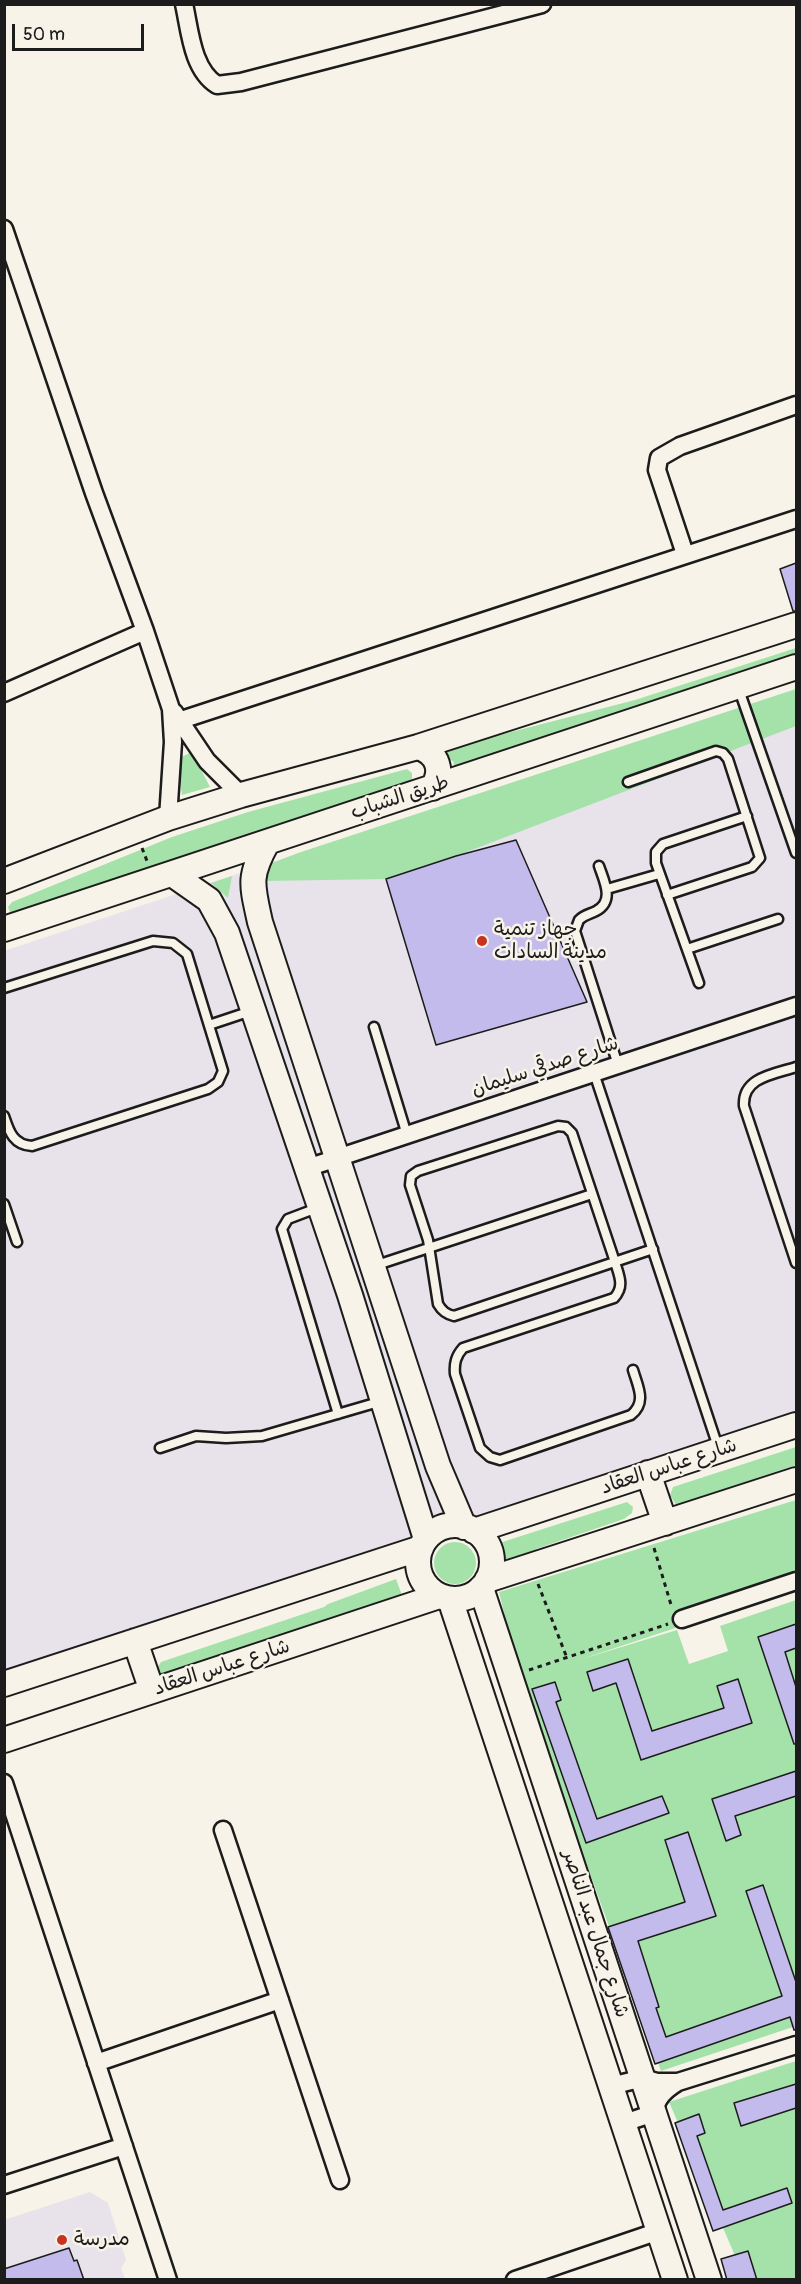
<!DOCTYPE html>
<meta charset="utf-8">
<style>
body{margin:0}
#map{position:relative;width:801px;height:2284px;overflow:hidden;background:#f7f3e8;font-family:Pangolin,sans-serif}
canvas{display:block}
.frame{position:absolute;inset:0;border:6px solid #1c1c1c;pointer-events:none}
.scale{position:absolute;left:12px;top:24px;width:132px;height:27px;box-sizing:border-box;border:3px solid #1c1c1c;border-top:0;padding-left:8px;font-size:18px;line-height:21px;white-space:nowrap;color:#1c1c1c;-webkit-text-stroke:4px #f7f3e8;paint-order:stroke}
</style>
<div id="map">
<canvas width="801" height="2284"></canvas>
<div class="frame"></div>
<div class="scale">50 m</div>
</div>
<script>
const ctx = document.querySelector('canvas').getContext('2d');
ctx.lineJoin = 'round';
function fillPath(path, color) {
  ctx.fillStyle = color;
  ctx.fill(path, 'evenodd');
}
function stroke(path, color, width, dash) {
  ctx.strokeStyle = color;
  ctx.lineWidth = width;
  ctx.lineCap = dash ? 'butt' : 'round';
  ctx.setLineDash(dash || []);
  ctx.stroke(path);
}
function label(font, color, halo, rows, align = 'center') {
  ctx.font = font + ' Pangolin,"Playpen Sans Arabic",sans-serif';
  ctx.lineWidth = 5;
  ctx.setLineDash([]);
  ctx.textBaseline = 'middle';
  ctx.strokeStyle = halo;
  ctx.fillStyle = color;
  for (const [text, x, y, turn = 0] of rows) {
    ctx.save();
    ctx.translate(x, y);
    ctx.rotate((+turn || 0) * Math.PI / 180);
    ctx.textAlign = isNaN(turn) ? turn : align;
    if (halo) ctx.strokeText(text, 0, 0);
    ctx.fillText(text, 0, 0);
    ctx.restore();
  }
}
const built = new Path2D(`
 M796,689V1416L5,1675L4,951Z
 M90,2192L108,2203L126,2260L121,2268L125,2279H5L4,2220Z`);
const green = new Path2D(`
 M796,648V660L455,768L453,761L426,754L635,700Z
 M796,689V726L456,856L386,879L263,881L262,875L272,863L298,853Z
 M192,752L210,787L182,795L177,759Z
 M407,769L412,773V780L406,783L19,915H11L8,907L12,902L172,837L248,812Z
 M232,876L228,898L211,883Z
 M796,1447V1465L676,1505L670,1495L673,1487Z
 M796,1500V1588L579,1660L677,1630L689,1664L728,1651L720,1626L796,1600V2026L661,2071L520,1679L499,1592Z
 M627,1502L633,1507L632,1513L624,1519L536,1549L533,1554L502,1568L498,1551L493,1545Z
 M434 1563a21 21 0 1 1 42 0a21 21 0 1 1-42 0Z
 M396,1579L403,1598L163,1678L156,1670L161,1662L324,1607L328,1604Z
 M796,2061V2279H745L669,2102Z`);
const building = new Path2D(`
 M796,563V611H793L780,569Z
 M516,840L587,1002L436,1045L386,879L456,856Z
 M796,1624V1648L785,1652L796,1687V1744H794L758,1637Z
 M628,1659L652,1731L724,1708L717,1686L738,1679L752,1723L641,1760L616,1683L593,1691L587,1672Z
 M555,1682L561,1700L556,1702L597,1819L662,1796L669,1813L586,1843L532,1689Z
 M796,1771V1796L735,1816L741,1835L726,1841L712,1799Z
 M688,1832L716,1916L638,1941L659,2007L656,2008L666,2037L782,1996L746,1891L763,1885L796,1982V2030H794L790,2017L655,2064L608,1927L685,1902L665,1840Z
 M796,2084V2108L741,2126L734,2103Z
 M699,2114L705,2133L697,2136L723,2210L787,2188L792,2203L713,2231L675,2123Z
 M69,2248L74,2261L77,2260L84,2280H4V2269Z
 M748,2251L757,2280H727L721,2259Z`);
const path = new Path2D(`
 M142,848L147,861
 M654,1548L672,1608
 M538,1584L567,1658
 M529,1670L668,1624`);
const lane = new Path2D(`
 M738,687L796,853
 M628,782L716,751L723,753L728,759L760,858L752,867L667,895
 M599,866C604,881 615,901 596,911C590,914 584,915 579,920L575,931L618,1065
 M607,889L659,874
 M687,949L778,919
 M699,983L656,863V852L663,844L747,816
 M4,988L153,941L173,943L187,954L223,1071L218,1082L208,1089L32,1146C13,1145 9,1131 4,1116
 M209,1025L251,1011
 M374,1027L407,1135
 M796,1067C775,1074 742,1077 744,1106L796,1263
 M594,1073L719,1450
 M4,1204L17,1242
 M317,1208L288,1219L282,1229L338,1414
 M374,1266L592,1194
 M633,1370C638,1387 647,1402 631,1415L500,1460L490,1457L480,1448L455,1374C454,1363 456,1356 463,1348L614,1298C625,1286 619,1276 615,1262L572,1133L566,1127L558,1126L418,1171L411,1176L410,1185L428,1240L438,1304C442,1311 446,1314 454,1316L653,1249
 M160,1448L196,1436L226,1438L262,1436L382,1401`);
const street = new Path2D(`
 M184,4C190,31 192,69 217,85L241,82L542,4
 M4,229L94,493L145,631L171,709L173,742L168,818
 M685,554L657,470L659,458L680,446L796,405
 M4,693L145,631
 M174,712L207,761L241,795
 M172,723L796,519
 M307,1168L796,1006
 M682,1619L796,1581
 M4,1783L168,2280
 M223,1830L340,2180
 M96,2063L280,2000
 M611,2086L643,2078L657,2082H678L796,2045
 M624,2123L654,2113C656,2098 665,2090 678,2082
 M4,2185L124,2146
 M515,2280L659,2231`);
const secondary = new Path2D(`
 M418,747C438,753 444,772 432,788
 M267,843C248,877 252,885 260,922L438,1466L464,1527
 M172,874L209,900L227,933L350,1295L426,1539
 M4,881L168,818L241,795L418,747L796,625
 M4,929L796,667
 M648,1473L665,1523
 M418 1562a37 37 0 1 1 74 0a37 37 0 1 1-74 0Z
 M474,1531L796,1425
 M487,1580L796,1480
 M481,1588L709,2280
 M450,1599L675,2280
 M135,1641L152,1691
 M4,1684L421,1548
 M4,1740L439,1596`);
const markers = [
 [482,941,6,"#c8321e"],
 [62,2240,6,"#c8321e"]
];
const streetNames = [
 ["طريق الشباب",400,798,-18],
 ["شارع صدقي سليمان",545,1067,-18],
 ["شارع عباس العقاد",669,1467,-18],
 ["شارع عباس العقاد",222,1668,-18],
 ["شارع جمال عبد الناصر",595,1934,72]
];
const poiNames = [
 ["جهاز تنمية",494,930],
 ["مدينة السادات",494,953],
 ["مدرسة",74,2240]
];
fillPath(built, '#e8e2ea');
fillPath(green, '#a5e2a9');
fillPath(building, '#c4bbed');
stroke(building, '#1c1c1c', 1.5);
stroke(lane, '#1c1c1c', 13);
stroke(street, '#1c1c1c', 21);
stroke(secondary, '#1c1c1c', 28);
stroke(path, '#1c1c1c', 3, [4.5, 4.5]);
stroke(lane, '#f7f3e8', 8);
stroke(street, '#f7f3e8', 16);
stroke(secondary, '#f7f3e8', 24);
for (const [x, y, r, color] of markers) {
  const dot = new Path2D();
  dot.arc(x, y, r, 0, 2 * Math.PI);
  ctx.fillStyle = color;
  ctx.fill(dot);
  stroke(dot, '#f7f3e8', 2);
}
label('20px', '#1c1c1c', '#f7f3e8', streetNames);
label('20px', '#1c1c1c', '#f7f3e8', poiNames, 'left');
</script>
